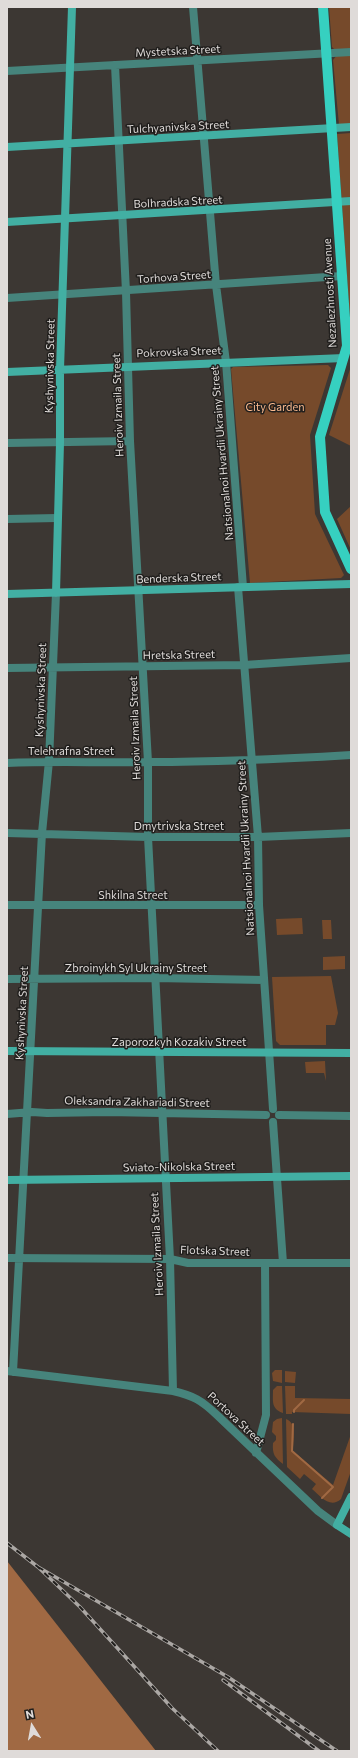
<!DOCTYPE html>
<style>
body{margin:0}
#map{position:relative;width:358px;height:1758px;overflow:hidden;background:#3c3733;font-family:Commissioner,sans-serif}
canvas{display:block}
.frame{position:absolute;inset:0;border:8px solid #dfdbd9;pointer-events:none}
.north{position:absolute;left:12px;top:1706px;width:40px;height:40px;-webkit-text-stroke:3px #211f1d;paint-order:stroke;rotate:349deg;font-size:11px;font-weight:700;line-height:16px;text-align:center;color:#dfdbd9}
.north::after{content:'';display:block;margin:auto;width:14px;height:18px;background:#dfdbd9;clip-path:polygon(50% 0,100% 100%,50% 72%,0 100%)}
</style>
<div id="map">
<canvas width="358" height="1758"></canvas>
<div class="frame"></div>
<div class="north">N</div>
</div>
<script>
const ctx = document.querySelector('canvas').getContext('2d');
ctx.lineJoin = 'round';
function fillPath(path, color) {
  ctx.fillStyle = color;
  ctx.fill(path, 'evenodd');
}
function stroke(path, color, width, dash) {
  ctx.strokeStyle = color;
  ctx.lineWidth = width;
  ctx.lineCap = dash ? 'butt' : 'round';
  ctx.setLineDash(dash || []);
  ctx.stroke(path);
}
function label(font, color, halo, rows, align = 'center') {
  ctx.font = font + ' Commissioner,sans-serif';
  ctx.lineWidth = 3;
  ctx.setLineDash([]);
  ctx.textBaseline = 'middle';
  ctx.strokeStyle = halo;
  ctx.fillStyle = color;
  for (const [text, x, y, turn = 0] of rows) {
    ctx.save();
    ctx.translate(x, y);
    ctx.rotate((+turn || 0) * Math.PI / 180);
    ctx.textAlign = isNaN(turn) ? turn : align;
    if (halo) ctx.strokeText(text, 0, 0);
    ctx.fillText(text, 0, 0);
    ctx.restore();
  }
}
const green = new Path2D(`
 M329,7H351V49H334L332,47Z
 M351,54V125H339L333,60L337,55Z
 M351,133V334L337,134Z
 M328,365L331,368L310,435L315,514L344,575L341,578L250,583L231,369L233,367Z
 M351,366V446L329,435Z
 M351,506V550L337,519Z
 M302,918L303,934L277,935L276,919Z
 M322,920H331L332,939H323Z
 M345,956V969L323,970V957Z
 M331,976L338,1013L335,1025H326V1045H280L276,1041L272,977Z
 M325,1061L326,1081L324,1073H306L305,1062Z
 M275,1370H282V1383L273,1381L272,1373Z
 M285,1371L296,1372L295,1383L285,1382Z
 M277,1386H282L283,1413C271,1409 273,1401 273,1390Z
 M285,1386H295V1398L351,1399V1414L292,1412V1414H286Z
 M282,1418L283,1464C275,1458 272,1454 273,1443L276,1440V1436L272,1432L273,1422L277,1419Z
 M286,1419C298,1424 293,1440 293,1451L333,1485L351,1434V1471L341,1499C330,1509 320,1496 312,1489L316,1484L304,1474L300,1479L287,1467Z`);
const water = new Path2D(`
 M7,1561L156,1751H7Z`);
const stream = new Path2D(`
 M294,1412V1410L304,1400
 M293,1424L292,1451L333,1487L322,1498`);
const street = new Path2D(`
 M193,7L216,285L226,362L243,587
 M115,65L126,292L130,441L148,762V837L170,1259L173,1391
 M7,71L351,52
 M7,298L342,276
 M7,443L130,441
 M7,519L57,518
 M238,587L258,837L259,905L273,1109
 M7,668L244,665L351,658
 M7,763C55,761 102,763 150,762C217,762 284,759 351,755
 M7,833L148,837H258L351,833
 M7,905H259
 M7,979L155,978L264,980
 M7,1114L32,1112L47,1113L108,1112L266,1115
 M279,1115L351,1116
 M273,1122L283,1263
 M7,1258L170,1259L188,1263H351
 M7,1371L173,1391C194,1396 201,1400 217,1415L318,1511L337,1525
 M13,1372L42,833L49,761L56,593
 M256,1453L266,1415L265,1263`);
const secondary = new Path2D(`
 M7,147L351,127
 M7,222L351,201
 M7,372L344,358
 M56,593L60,443V369L72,7
 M7,594L351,584
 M7,1051L351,1053
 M7,1180L351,1176
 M351,1497L337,1525L351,1534`);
const primary = new Path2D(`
 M323,7L347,346L320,437L325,512L351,569`);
const rail = new Path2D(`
 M7,1543L38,1567L80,1607L172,1708L218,1751
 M38,1567L228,1677L337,1751
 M223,1680L319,1751`);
const streetNames = [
 ["Mystetska Street",178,51,-3],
 ["Tulchyanivska Street",178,127,-3],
 ["Bolhradska Street",178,202,-3],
 ["Torhova Street",174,277,-4],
 ["Nezalezhnosti Avenue",330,293,-93],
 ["Pokrovska Street",179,352,-2],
 ["Kyshynivska Street",50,366,-89],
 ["Heroiv Izmaila Street",118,405,-92],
 ["Natsionalnoi Hvardii Ukrainy Street",222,453,-95],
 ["Benderska Street",179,578,-2],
 ["Hretska Street",179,655,-1],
 ["Kyshynivska Street",41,690,-88],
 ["Heroiv Izmaila Street",135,728,-92],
 ["Telehrafna Street",71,751],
 ["Dmytrivska Street",179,826],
 ["Natsionalnoi Hvardii Ukrainy Street",246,848,-93],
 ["Shkilna Street",133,895],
 ["Zbroinykh Syl Ukrainy Street",136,968],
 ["Kyshynivska Street",22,1013,-87],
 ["Zaporozkyh Kozakiv Street",179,1042],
 ["Oleksandra Zakhariadi Street",137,1102,1],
 ["Sviato-Nikolska Street",179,1167,-1],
 ["Heroiv Izmaila Street",157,1244,-93],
 ["Flotska Street",215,1251,2],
 ["Portova Street",236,1419,43]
];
const parkNames = [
 ["City Garden",275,407]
];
fillPath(green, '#764a2b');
fillPath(water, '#a06943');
stroke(stream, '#a06943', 2);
stroke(street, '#46847c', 8);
stroke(secondary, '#42afa3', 8);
stroke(primary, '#36d0c0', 10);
stroke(rail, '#aba7a4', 3.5);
stroke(rail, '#211f1d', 2, [6]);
label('11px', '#dfdbd9', '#211f1d', streetNames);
label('11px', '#faba8f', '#211f1d', parkNames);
</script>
